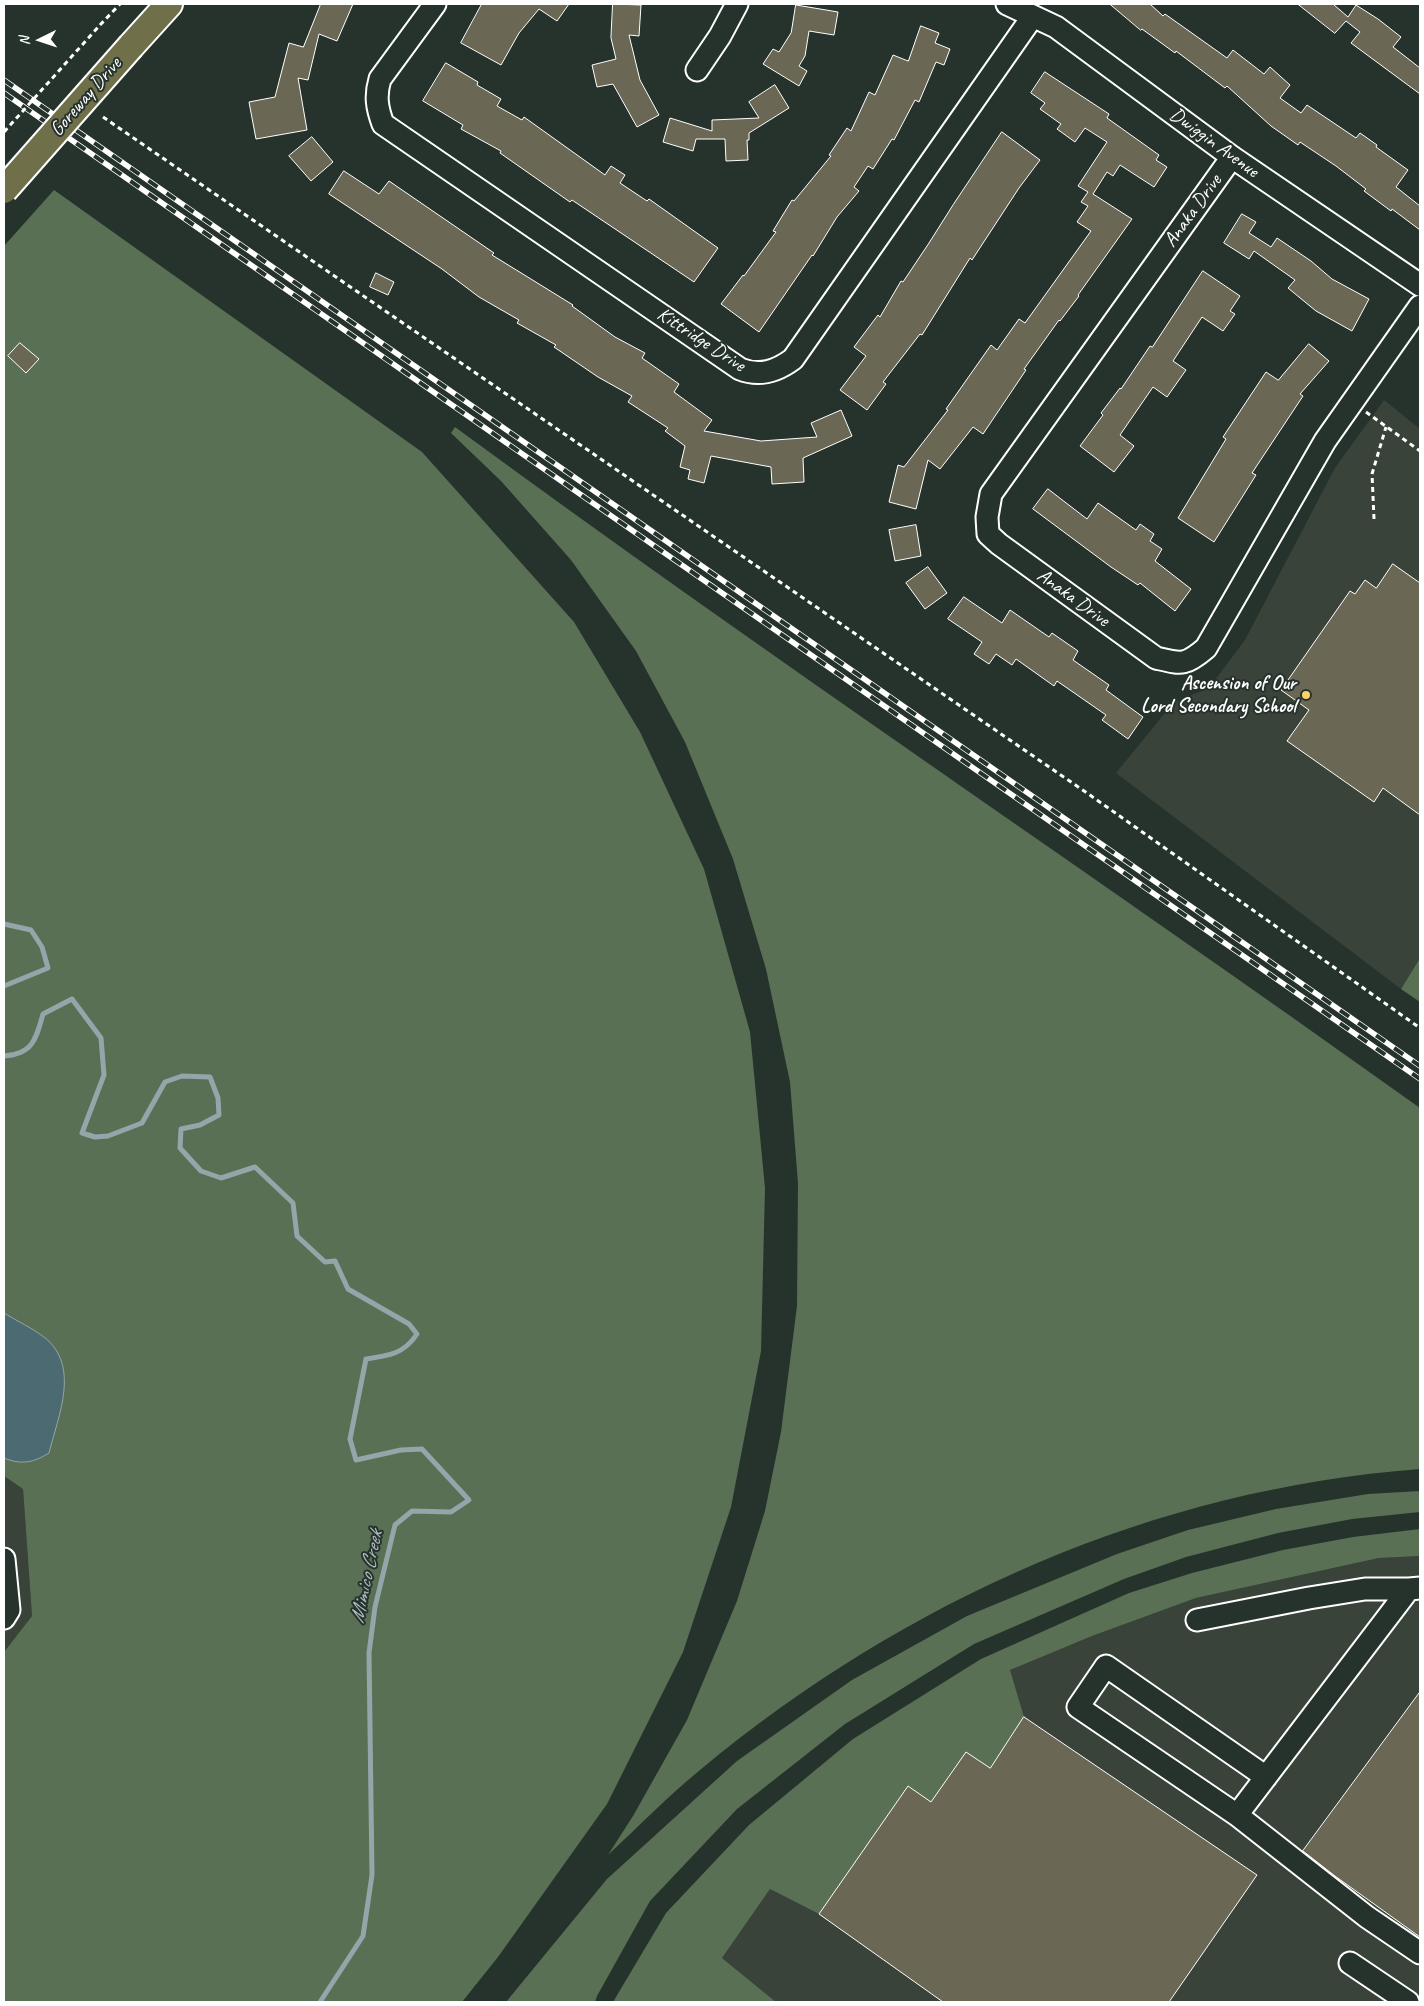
<!DOCTYPE html>
<style>
body{margin:0}
#map{position:relative;width:1424px;height:2006px;overflow:hidden;background:#26332d;font-family:Caveat,sans-serif}
canvas{display:block}
.frame{position:absolute;inset:0;border:5px solid #fff;pointer-events:none}
.north{position:absolute;left:15px;top:15px;width:50px;height:50px;-webkit-text-stroke:4px #26332d;paint-order:stroke;rotate:266deg;font-size:14px;font-weight:700;line-height:20px;text-align:center;color:#fff}
.north::after{content:'';display:block;margin:auto;width:18px;height:22px;background:#fff;clip-path:polygon(50% 0,100% 100%,50% 72%,0 100%)}
</style>
<div id="map">
<canvas width="1424" height="2006"></canvas>
<div class="frame"></div>
<div class="north">N</div>
</div>
<script>
const ctx = document.querySelector('canvas').getContext('2d');
ctx.lineJoin = 'round';
function fillPath(path, color) {
  ctx.fillStyle = color;
  ctx.fill(path, 'evenodd');
}
function stroke(path, color, width, dash) {
  ctx.strokeStyle = color;
  ctx.lineWidth = width;
  ctx.lineCap = dash ? 'butt' : 'round';
  ctx.setLineDash(dash || []);
  ctx.stroke(path);
}
function label(font, color, halo, rows, align = 'center') {
  ctx.font = font + ' Caveat,sans-serif';
  ctx.lineWidth = 4;
  ctx.setLineDash([]);
  ctx.textBaseline = 'middle';
  ctx.strokeStyle = halo;
  ctx.fillStyle = color;
  for (const [text, x, y, turn = 0] of rows) {
    ctx.save();
    ctx.translate(x, y);
    ctx.rotate((+turn || 0) * Math.PI / 180);
    ctx.textAlign = isNaN(turn) ? turn : align;
    if (halo) ctx.strokeText(text, 0, 0);
    ctx.fillText(text, 0, 0);
    ctx.restore();
  }
}
const built = new Path2D(`
 M1384,400L1420,429V958L1401,989L1116,773L1174,702L1209,688L1245,640L1335,468Z
 M4,1476L23,1489L32,1616L4,1652Z
 M1420,1556V2002H776L722,1958L770,1889L819,1914L908,1786L966,1752L990,1768L1024,1717L1009,1670L1092,1636L1196,1598L1379,1558Z`);
const green = new Path2D(`
 M54,190L422,452L574,622L640,732L704,869L750,1032L765,1188L761,1351L731,1507L683,1652L607,1804L498,1957L462,2002H4V1652L32,1616L23,1489L4,1476V246Z
 M455,427C772,660 1100,879 1420,1108V1469C1153,1489 905,1600 700,1770C668,1796 639,1826 608,1855L633,1816L687,1720L737,1601L765,1511L781,1432L797,1306L798,1183L790,1082L766,969L733,859L685,742L636,651L571,560L501,481L451,433Z
 M1420,958V1002L1401,989Z
 M1420,1491V1512L1352,1519L1278,1533L1186,1557L1124,1579L974,1644L845,1724L737,1809L650,1901L597,1996L595,2002H506L607,1879L737,1761L852,1680L967,1616L1117,1554L1188,1530L1276,1509L1368,1494Z
 M1420,1529V1556L1379,1558L1196,1598L1092,1636L1010,1670L1024,1717L990,1768L966,1752L931,1802L908,1786L819,1914L770,1889L722,1958L776,2002H613L666,1913L749,1825L853,1739L981,1659L1129,1593L1192,1573L1283,1550L1353,1537Z`);
const water = new Path2D(`
 M4,1313C17,1321 32,1328 44,1337C81,1366 58,1416 49,1453C33,1463 21,1465 4,1458Z`);
const stream = new Path2D(`
 M4,924L31,930L42,947L48,968L4,986
 M4,1056C33,1054 36,1039 43,1014L72,999L101,1038L104,1075L82,1133L95,1137L108,1136L142,1123L165,1082L182,1076L210,1077L218,1098L219,1115L200,1125L181,1129L180,1148L201,1171L221,1178L255,1167L293,1203L297,1236L325,1262L335,1261L348,1289L409,1324L417,1334C404,1354 388,1356 366,1359L350,1439L356,1460L401,1450L422,1449L469,1500L451,1512L412,1511L395,1525L375,1607L369,1653L372,1875L363,1936L320,2002`);
const building = new Path2D(`
 M321,4H353L337,41L319,34L308,80L298,78L307,130L256,139L249,102L275,97L289,43L303,47Z
 M482,4H569L557,21L539,9L519,33L501,65L461,43Z
 M613,4L641,5L639,36L629,35L640,80L659,115L637,127L613,84L597,87L592,65L616,59L611,38Z
 M1110,4H1150L1163,16L1165,14L1227,58L1233,50L1264,74L1270,67L1290,85L1280,98L1301,113L1307,105L1356,138L1360,133L1377,145L1376,147L1408,170L1396,187L1420,206V230L1392,209L1391,211L1364,191L1366,189L1336,166L1300,142L1298,145L1271,126L1227,86L1225,88L1176,51L1175,53L1142,29L1141,30Z
 M1298,4H1333L1348,17L1356,5L1378,19L1401,37L1393,47L1420,68V94L1351,43L1360,32L1346,21L1335,33Z
 M796,5L838,12L834,35L809,31L805,56L799,66L807,71L799,86L763,64L773,49L779,52L791,33Z
 M921,26L939,33L935,43L950,49L944,65L936,62L919,102L915,100L894,140L892,139L873,169L868,166L854,187L859,191L837,217L813,256L812,255L759,332L721,304L743,275L744,276L776,232L773,231L792,200L794,201L831,156L829,155L847,128L851,131L869,92L875,95L893,55L908,61Z
 M446,63L478,82L477,85L501,99L497,106L522,120L524,117L605,175L611,166L625,175L620,183L647,201L649,199L718,248L694,282L572,200L570,202L500,153L501,151L461,129L463,125L423,101Z
 M1045,72L1109,114L1107,118L1159,155L1156,160L1167,167L1154,187L1120,165L1113,176L1107,172L1093,194L1132,219L1078,295L1079,296L1060,321L1059,320L1024,369L1026,370L983,434L973,427L940,469L928,460L916,509L889,502L898,465L904,467L948,410L946,409L991,345L997,350L1019,319L1025,323L1091,231L1077,222L1088,206L1081,202L1088,192L1078,186L1107,142L1085,128L1075,142L1057,129L1061,124L1040,109L1045,103L1031,93Z
 M775,85L789,108L749,133V140H747L748,160L726,161L725,139H696L693,151L663,142L670,118L712,131V120L759,118L749,102Z
 M1002,132L1040,160L1019,188L972,260L970,258L922,335L920,334L883,382L886,384L867,410L840,390L866,356L854,347L878,315L880,317L901,281L903,282L929,243L953,205Z
 M312,137L333,162L311,181L289,156Z
 M344,171L379,194L389,181L494,253L492,255L573,305L572,306L615,337L645,353L642,358L679,384L674,392L712,420L704,431L761,441L817,437L811,423L841,410L852,436L803,458L804,482L772,484L771,467L711,456L704,483L688,479L690,470L680,467L685,446L665,431L668,428L628,402L632,396L598,377L554,347L556,345L517,323L519,320L479,297L442,269L329,194Z
 M1242,214L1256,222L1249,233L1271,247L1277,238L1311,261L1332,279L1369,299L1352,331L1316,311L1288,288L1295,280L1254,251L1249,259L1224,243Z
 M1203,271L1240,296L1230,311L1235,314L1223,331L1202,317L1173,361L1186,370L1167,397L1153,387L1120,435L1134,446L1114,472L1080,446L1103,415L1101,413L1120,388L1121,389L1150,346L1152,347Z
 M376,273L394,282L388,295L370,287Z
 M20,343L39,359L26,373L8,356Z
 M1309,344L1329,361L1300,394L1303,396L1252,473L1256,475L1214,542L1178,518L1226,439L1223,437L1266,372L1278,380Z
 M1048,489L1087,519L1098,503L1136,530L1140,524L1154,534L1150,541L1162,549L1155,561L1191,589L1175,611L1140,583L1138,585L1111,567L1033,509Z
 M916,525L921,556L895,561L889,530Z
 M1393,564L1420,583V815L1383,788L1374,802L1287,741L1309,710L1281,690L1350,591L1355,594L1365,580L1376,588Z
 M928,567L947,593L925,609L906,583Z
 M964,597L1002,623L1010,610L1049,637L1052,633L1078,651L1073,660L1109,685L1106,690L1143,717L1128,739L1102,720L1106,715L1057,681L1054,686L1016,659L1012,665L996,654L989,664L974,654L982,642L948,619Z
 M1420,1692V1937L1335,1876L1303,1851Z
 M1024,1717L1257,1875L1169,2002H943L819,1914L908,1786L931,1802L966,1752L990,1768Z`);
const path = new Path2D(`
 M100,25L120,4
 M103,117L1087,793L1420,1028
 M1366,412L1420,451
 M1374,519L1372,474L1386,427`);
const minor = new Path2D(`
 M435,4L380,79C375,96 377,108 383,124L740,369C760,377 777,371 793,359L1033,16
 M1007,4L1056,27L1232,157L1420,285
 M697,70L720,36L737,4
 M1232,157L991,494L987,517L988,534L999,544L1156,658C1182,664 1185,666 1206,648L1325,441L1420,306
 M4,1559L9,1610L4,1618
 M1420,1588L1409,1589L1237,1815L1367,1917L1420,1953
 M1197,1620L1309,1598L1365,1589H1409
 M1237,1815L1078,1707L1106,1666L1266,1777
 M1350,1963L1408,2002`);
const major = new Path2D(`
 M131,46L169,4`);
const rail = new Path2D(`
 M4,80L1420,1066
 M4,93L1420,1079`);
const pathBridge = new Path2D(`
 M4,132L100,25`);
const majorBridge = new Path2D(`
 M4,190L131,46`);
const markers = [
 [1306,695,5,"#ffd166"]
];
const streetNames = [
 ["Goreway Drive",86,97,-49],
 ["Dwiggin Avenue",1214,143,36],
 ["Anaka Drive",1193,211,-54],
 ["Kittridge Drive",701,340,33],
 ["Anaka Drive",1073,598,36]
];
const poiNames = [
 ["Ascension of Our",1296,684],
 ["Lord Secondary School",1296,707]
];
const waterNames = [
 ["Mimico Creek",367,1577,-78]
];
fillPath(built, '#3a4339');
fillPath(green, '#597054');
fillPath(water, '#4c6a72');
stroke(water, '#94a6aa', 1);
stroke(stream, '#94a6aa', 5);
fillPath(building, '#6a6854');
stroke(building, '#fff', 1);
stroke(minor, '#fff', 25);
stroke(major, '#fff', 30);
stroke(path, '#fff', 3, [5, 4]);
stroke(minor, '#26332d', 21);
stroke(major, '#6f704a', 26);
stroke(rail, '#fff', 5.5);
stroke(rail, '#26332d', 4, [11]);
stroke(majorBridge, '#fff', 30, []);
stroke(pathBridge, '#fff', 3, [5, 4]);
stroke(majorBridge, '#6f704a', 26);
for (const [x, y, r, color] of markers) {
  const dot = new Path2D();
  dot.arc(x, y, r, 0, 2 * Math.PI);
  ctx.fillStyle = color;
  ctx.fill(dot);
  stroke(dot, '#26332d', 2);
}
label('20px', '#fff', '#26332d', streetNames);
label('bold 20px', '#fff', '#26332d', poiNames, 'right');
label('italic 21px', '#aebcc0', '#26332d', waterNames);
</script>
